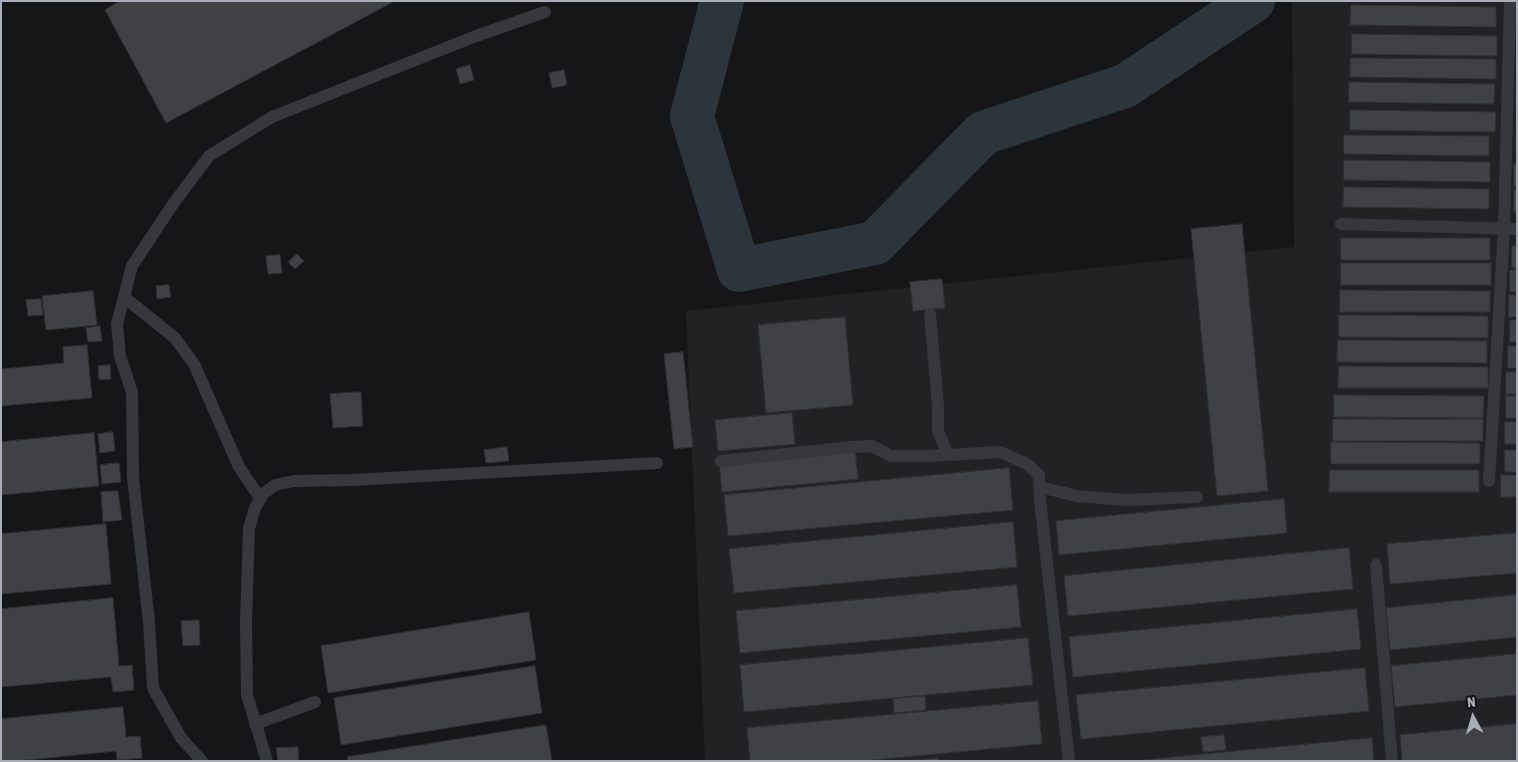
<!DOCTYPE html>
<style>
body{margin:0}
#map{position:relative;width:1518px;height:762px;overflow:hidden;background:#161618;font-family:"Asap Condensed",sans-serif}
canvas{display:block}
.frame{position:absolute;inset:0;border:2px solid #a8adb8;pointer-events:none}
.north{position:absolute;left:1448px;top:692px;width:50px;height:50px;-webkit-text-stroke:4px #111113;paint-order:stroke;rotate:354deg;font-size:14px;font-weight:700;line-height:20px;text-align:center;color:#a8adb8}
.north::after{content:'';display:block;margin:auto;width:18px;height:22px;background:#a8adb8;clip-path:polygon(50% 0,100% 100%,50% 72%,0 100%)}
</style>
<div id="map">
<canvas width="1518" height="762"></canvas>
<div class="frame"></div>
<div class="north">N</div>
</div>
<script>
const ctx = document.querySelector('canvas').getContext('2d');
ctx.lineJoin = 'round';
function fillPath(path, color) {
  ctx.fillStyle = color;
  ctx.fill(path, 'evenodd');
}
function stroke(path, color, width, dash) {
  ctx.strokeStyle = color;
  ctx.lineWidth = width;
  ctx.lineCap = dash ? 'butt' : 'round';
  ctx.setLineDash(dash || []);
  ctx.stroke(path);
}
const built = new Path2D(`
 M1292,1H1517V761H705L686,311L1294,247Z`);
const river = new Path2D(`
 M722,1L692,116L739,270L875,243L983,133L1125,86L1253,1`);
const building = new Path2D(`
 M120,1H395L166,123L105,10Z
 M1351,5L1496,7V27L1350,25Z
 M1352,34L1497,36V56L1352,54Z
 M1351,58L1496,59V79L1350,77Z
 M470,65L474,80L460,84L456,69Z
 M564,70L567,85L552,88L549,73Z
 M1349,82L1495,84L1494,104L1349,102Z
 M1350,110L1496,112L1495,132L1350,130Z
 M1344,135L1489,136V156L1344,154Z
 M1344,160L1490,162V182L1344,180Z
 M1514,165H1517V187H1514Z
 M1344,187L1489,189V209L1343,207Z
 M1514,190H1517V212H1514Z
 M1242,224L1268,491L1217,496L1191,229Z
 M1341,238H1490V260H1341Z
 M1512,246H1517V268H1512Z
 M297,254L304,261L295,269L288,262Z
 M280,255L282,273L268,274L266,256Z
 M1341,263H1491V285H1341Z
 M1510,270H1517V292H1510Z
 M942,279L945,308L913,311L910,282Z
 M169,285L171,297L157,299L156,286Z
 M1340,290L1490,291V312H1340Z
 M93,291L97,325L46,330L42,296Z
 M1509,295H1517V317H1509Z
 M41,299L43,315L28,316L26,300Z
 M1339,315L1488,316V338L1339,337Z
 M845,317L853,405L766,413L758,325Z
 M1510,320H1517V342H1510Z
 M100,326L102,341L88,342L86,328Z
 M1338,340L1487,341V363L1337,362Z
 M87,345L92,398L1,406V369L64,363L63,347Z
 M1508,346H1517V368H1508Z
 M683,352L693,447L674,449L664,354Z
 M110,365L111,379L99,380L98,366Z
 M1339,366L1488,367V388H1338Z
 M1506,372H1517V394H1506Z
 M361,392L363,426L333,428L330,394Z
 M1334,395L1484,396L1483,418L1334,417Z
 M1506,396H1517V418H1506Z
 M792,413L795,444L718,451L715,420Z
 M1333,419H1483V441H1333Z
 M1505,422H1517V444H1505Z
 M113,432L115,451L100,453L98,434Z
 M94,433L99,486L1,495V442Z
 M1331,442L1480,443V464H1331Z
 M507,447L509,461L486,463L484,450Z
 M855,450L858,479L722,492L719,462Z
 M1505,450H1517V472H1505Z
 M119,463L121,482L102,484L100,465Z
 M1009,468L1013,510L728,536L724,495Z
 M1330,470H1479V492H1329Z
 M1501,475H1517V497H1501Z
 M118,491L122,520L103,522L101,492Z
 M1284,499L1287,533L1059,555L1056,521Z
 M1013,522L1017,567L734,593L729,549Z
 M106,524L111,584L1,594V534Z
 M1517,533V573L1390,584L1387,544Z
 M1349,548L1353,589L1068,616L1064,576Z
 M1017,585L1021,627L740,653L736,611Z
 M1517,595V637L1390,650L1386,608Z
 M113,598L119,666L132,665L134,690L113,692L111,677L1,687V609Z
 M1357,609L1361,649L1073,677L1069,637Z
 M529,612L536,660L328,693L321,646Z
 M199,620L200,645L183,646L181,621Z
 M1028,638L1033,685L744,712L740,665Z
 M1517,654V695L1395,707L1391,666Z
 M535,666L542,713L341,745L334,698Z
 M1365,668L1369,711L1081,739L1076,695Z
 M925,696L926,710L894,713L893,699Z
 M1038,701L1042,744L863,761H750L747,728Z
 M123,707L126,737L140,736L142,758L117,760L116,751L18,761H1V719Z
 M1517,724V761H1402L1400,735Z
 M546,725L552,761H348L347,757Z
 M1224,735L1226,750L1203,752L1201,737Z
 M1372,738L1374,761H1132Z
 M298,747L299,761H278L276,748Z
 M938,758V761H905Z`);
const service = new Path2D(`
 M1341,224L1517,229
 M124,297L175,338L194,364L239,467L260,498
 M930,314L938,406V431L948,455
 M721,461L851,447L872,446L891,456H929L1000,452L1027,464L1039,475L1040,500L1069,761
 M1489,481L1504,229L1510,1
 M1040,487L1077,496L1127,500L1197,497
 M1376,565L1392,761
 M255,724L315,702
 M202,761L181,738L153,688L149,622L133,478L132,392L120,356L117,324L132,266L173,204L209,156L272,117L476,36L545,12
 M267,761L247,695L246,622L249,528L255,508L263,494L275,485L294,481L353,480L657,463`);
fillPath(built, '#222225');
stroke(river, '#2c353c', 44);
fillPath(building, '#404145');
stroke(building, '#303034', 1);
stroke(service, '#37383d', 12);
</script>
